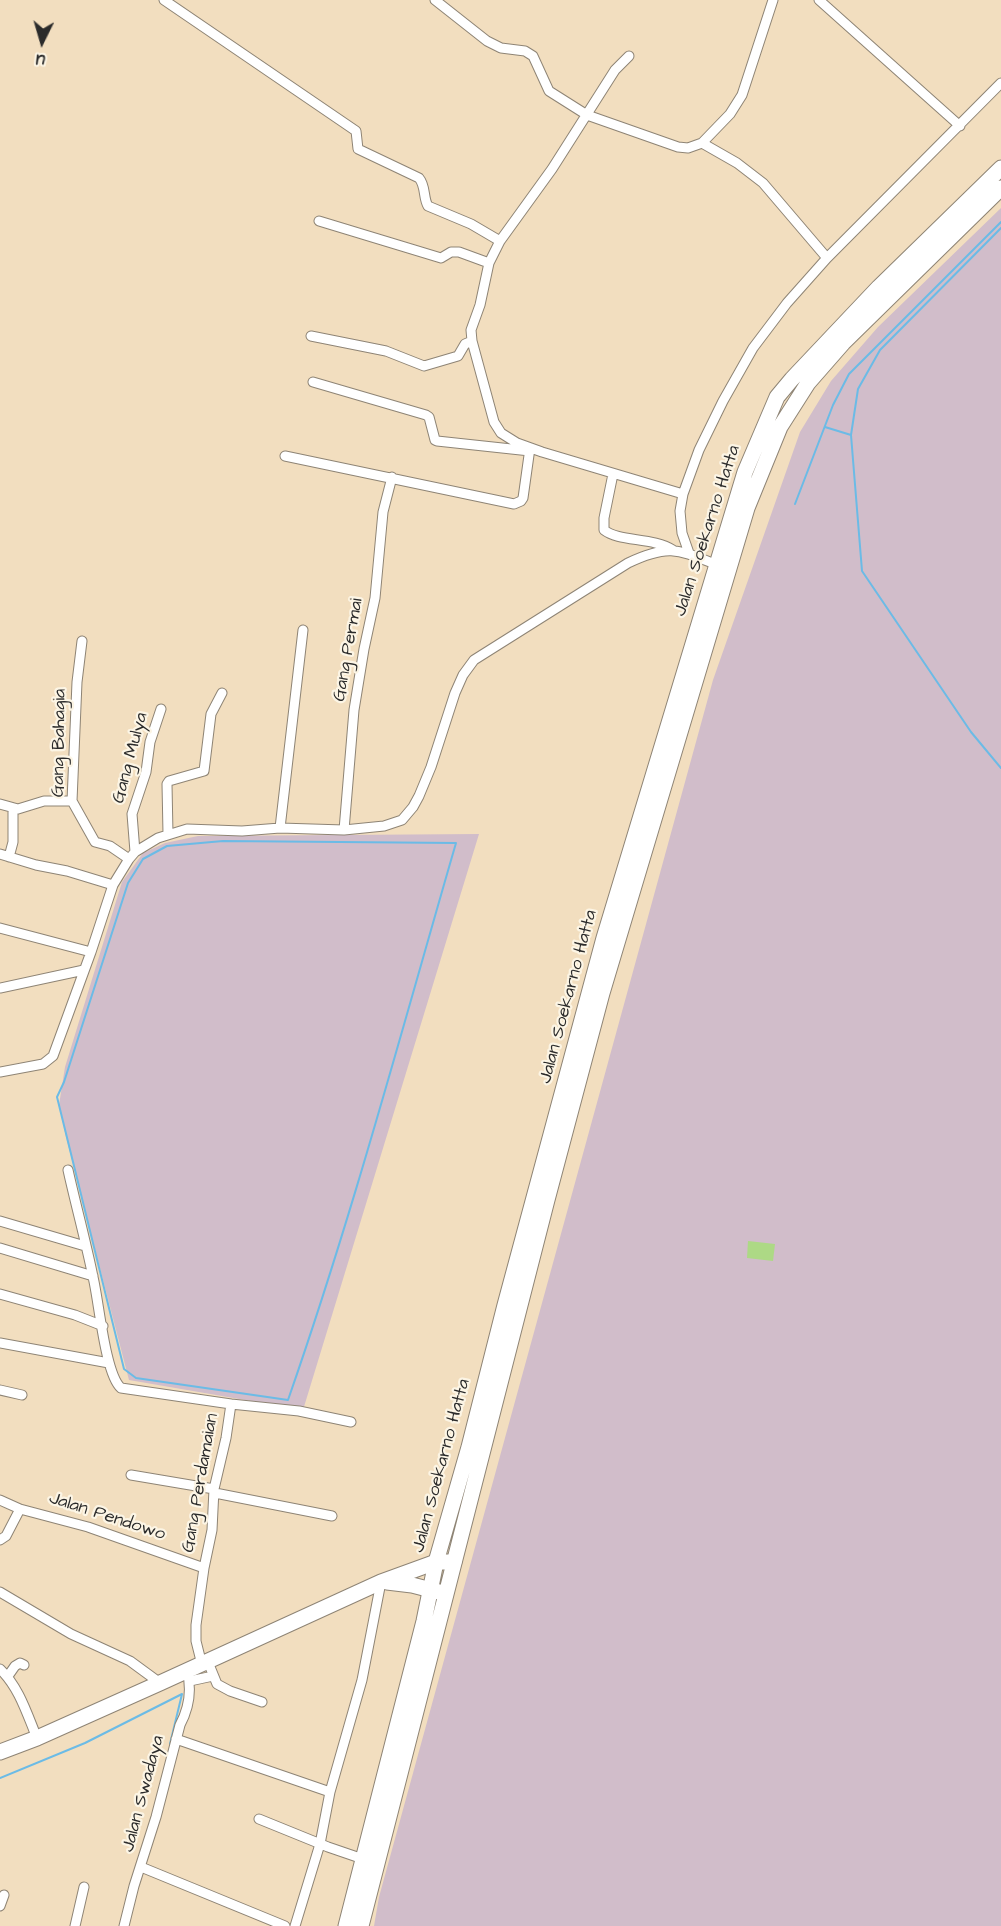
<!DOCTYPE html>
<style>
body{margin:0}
#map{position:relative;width:1001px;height:1926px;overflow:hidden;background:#f2debf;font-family:"Architects Daughter",sans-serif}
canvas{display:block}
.north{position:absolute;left:12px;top:12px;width:60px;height:60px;-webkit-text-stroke:4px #fcf5e5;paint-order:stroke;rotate:185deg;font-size:16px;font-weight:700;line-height:24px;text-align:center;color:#2b2b2b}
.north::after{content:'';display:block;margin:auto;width:21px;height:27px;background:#2b2b2b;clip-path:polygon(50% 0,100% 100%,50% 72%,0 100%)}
</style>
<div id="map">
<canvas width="1001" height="1926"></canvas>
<div class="north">U</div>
</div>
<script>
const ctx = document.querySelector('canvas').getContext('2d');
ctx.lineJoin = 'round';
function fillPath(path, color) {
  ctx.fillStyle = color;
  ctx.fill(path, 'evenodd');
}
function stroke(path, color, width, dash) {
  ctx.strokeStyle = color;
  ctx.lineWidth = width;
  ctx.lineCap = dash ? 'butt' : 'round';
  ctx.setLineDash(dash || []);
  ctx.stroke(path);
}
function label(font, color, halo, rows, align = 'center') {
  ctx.font = font + ' "Architects Daughter",sans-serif';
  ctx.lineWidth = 4.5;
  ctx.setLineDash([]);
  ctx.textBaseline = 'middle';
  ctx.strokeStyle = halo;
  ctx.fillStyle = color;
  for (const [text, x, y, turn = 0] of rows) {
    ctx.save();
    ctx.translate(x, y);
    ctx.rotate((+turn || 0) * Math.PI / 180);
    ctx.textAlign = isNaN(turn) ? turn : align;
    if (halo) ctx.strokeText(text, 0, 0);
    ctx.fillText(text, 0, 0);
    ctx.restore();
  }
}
const industrial = new Path2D(`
 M1001,208V1926H374L379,1897L713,680L800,432L831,381L878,327Z
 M479,834L303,1410L129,1380L66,1137L59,1105L65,1067L122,882L143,853L165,843L198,836Z`);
const green = new Path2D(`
 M748,1241L775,1244L773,1261L747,1258Z`);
const stream = new Path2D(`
 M1001,228L880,350L858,389L851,435L862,571L971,732L1001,768
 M825,427L851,435
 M795,504L833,405L849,374L1001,222
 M223,841L456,843C402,1029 352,1217 288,1400L136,1378L124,1369L57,1097L64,1082L128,883L143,859L167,846Z
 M0,1778L85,1743L182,1694L170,1744`);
const minor = new Path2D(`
 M164,0L356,131L358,149L419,178C426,186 423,198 428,206L471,224L500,241
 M435,0L487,41L501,48L525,51L533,56L549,91L587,115L678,147L688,148L702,143L730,114L742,95L773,0
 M819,0L960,126
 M629,56L615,70L552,169L500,241L489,263L480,305L471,330L472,341L494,422L501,433L517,443L542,452L683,494
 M702,143L737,163L763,183L827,258
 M319,221L441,258L451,252H459L489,263
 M311,336L386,351L424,366L458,356L465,344L472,341
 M313,382L426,415L429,417L435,440L437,441L530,451
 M285,456L514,504L521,501L523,498L530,448
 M613,474L604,518V530C619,542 653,537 673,550
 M689,553L682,533L680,511L683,494L699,450L723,401L753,348L787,303L827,258L1001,83
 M82,641L77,682L72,801L95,842L110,846L129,859
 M0,804L18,809L44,801H72
 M280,828L303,630
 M344,830L354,710L364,649L375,598L383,512L392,477
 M168,834L167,784L169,781L204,771L211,714L222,693
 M135,852L132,814L146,772L150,742L161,709
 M0,854L36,865L67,871L113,885
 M9,857L13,842V809
 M0,928L91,952
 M0,988L84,970
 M0,1072L43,1064L53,1056L91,952L113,885L129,859L135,852L158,838L187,829L242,831L280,828L344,830L384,826L402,820L413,807L419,796L431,767L455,693L463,675L474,660L628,563C670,543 679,550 720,566
 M68,1170C76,1206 86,1242 93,1277C99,1301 105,1374 121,1388L231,1404L299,1411L351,1422
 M0,1221L85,1246
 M0,1248L93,1276
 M0,1294L75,1315L103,1326
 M0,1343L109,1363
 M0,1390L22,1395
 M131,1475L214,1489
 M215,1493L332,1516
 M0,1500L20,1509L88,1527L204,1568
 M0,1540L6,1536L20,1509
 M0,1592L71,1634L130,1661L160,1683
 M208,1662L217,1684L230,1691L262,1702
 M202,1665L196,1641V1625L204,1568L212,1530L214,1489L226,1438L231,1404
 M0,1669C19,1687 27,1714 37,1738
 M8,1676L15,1666L20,1663L24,1665
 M190,1681L213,1676
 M176,1739L330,1792
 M259,1819L328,1847L363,1859
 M141,1867L285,1926
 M0,1906L4,1895
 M75,1926L84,1887
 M124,1926L134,1886L156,1817L180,1725C189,1708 192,1690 187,1671
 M295,1926L320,1844L330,1792L362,1680L381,1582`);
const primary = new Path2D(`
 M387,1582L412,1585L443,1593
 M0,1752L37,1738L160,1683L381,1582L436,1562H454`);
const trunk = new Path2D(`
 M346,1926L424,1621L436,1562L469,1447L505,1305L604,938L745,472L777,397L792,379L879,287L1001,168
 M361,1926L547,1200L602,993L747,508L780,427L808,383L843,343L1001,188`);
const streetNames = [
 ["Jalan Soekarno Hatta",708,531,-72],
 ["Gang Permai",349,650,-80],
 ["Gang Bahagia",60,743,-89],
 ["Gang Mulya",131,758,-75],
 ["Jalan Soekarno Hatta",569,997,-75],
 ["Jalan Soekarno Hatta",442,1466,-75],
 ["Gang Perdamaian",201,1483,-80],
 ["Jalan Pendowo",107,1517,18],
 ["Jalan Swadaya",144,1794,-75]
];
fillPath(industrial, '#d1bdca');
fillPath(green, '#add985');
stroke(stream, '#6bbbe6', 2);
stroke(minor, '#8e8475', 11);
stroke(primary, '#8e8475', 17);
stroke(trunk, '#8e8475', 17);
stroke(minor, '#fff', 9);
stroke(primary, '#fff', 15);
stroke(trunk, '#fff', 15);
label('18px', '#2b2b2b', '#fcf5e5', streetNames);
</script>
